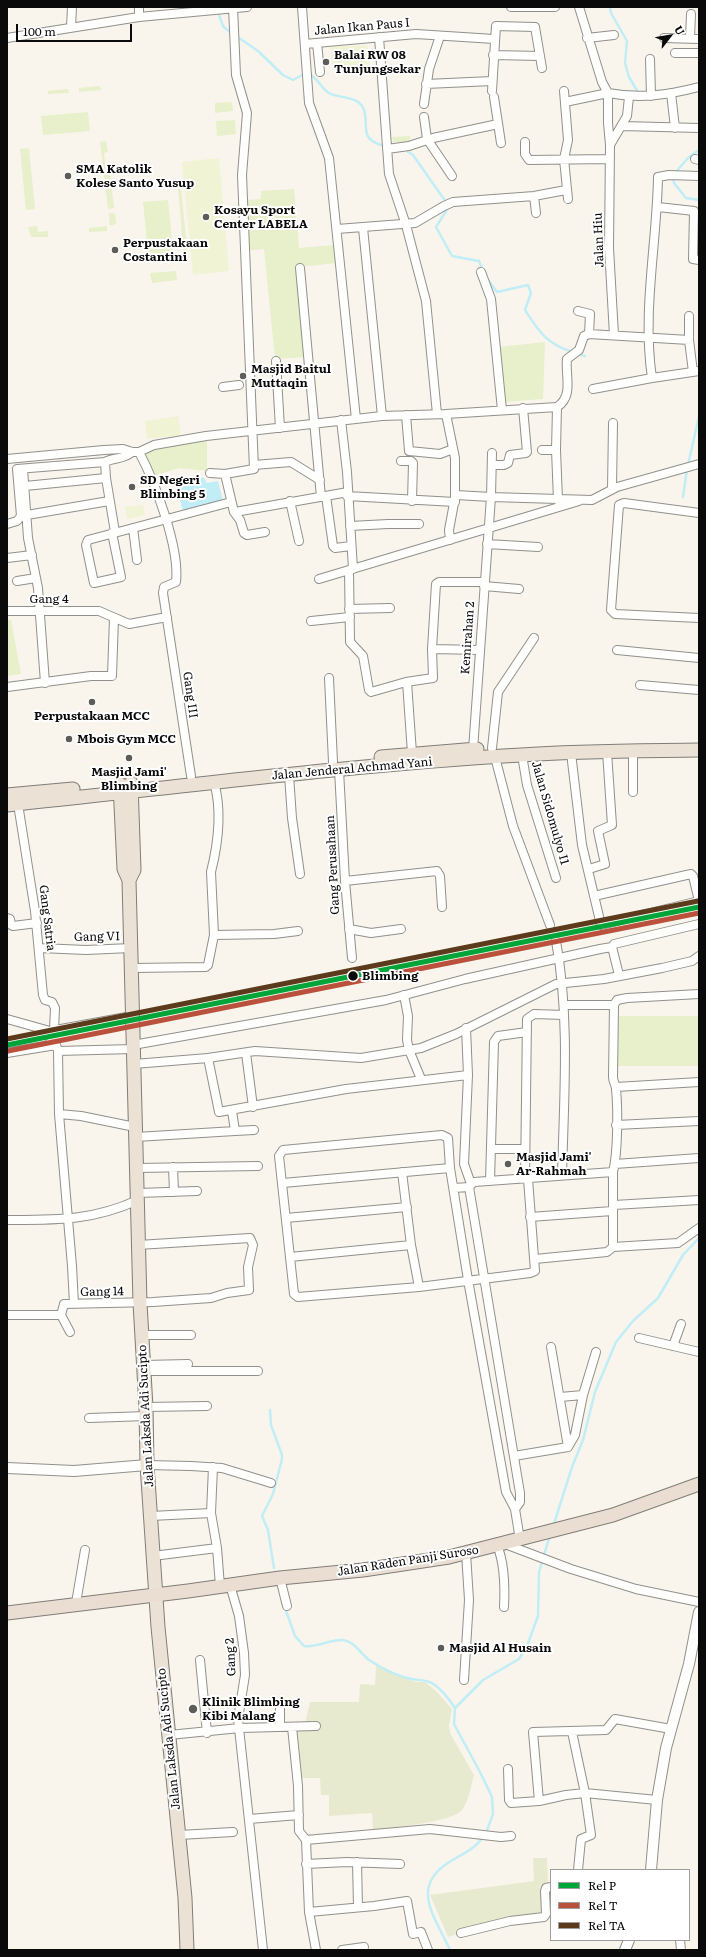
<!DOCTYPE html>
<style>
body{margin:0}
#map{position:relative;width:706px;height:1957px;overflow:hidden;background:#f9f5ec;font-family:Literata,serif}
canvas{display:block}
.frame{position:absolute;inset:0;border:8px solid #0a0a0a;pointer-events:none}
.legend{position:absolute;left:550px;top:1869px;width:140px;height:72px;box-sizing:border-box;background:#fff;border:1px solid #9d9d9d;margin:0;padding:5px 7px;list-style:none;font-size:12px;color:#0a0a0a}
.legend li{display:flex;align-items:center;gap:8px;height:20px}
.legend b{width:20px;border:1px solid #9d9d9d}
.north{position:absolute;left:650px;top:16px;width:40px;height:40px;-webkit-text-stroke:3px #fff;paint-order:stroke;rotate:59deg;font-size:11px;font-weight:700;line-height:16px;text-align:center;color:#0a0a0a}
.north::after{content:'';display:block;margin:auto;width:14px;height:18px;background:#0a0a0a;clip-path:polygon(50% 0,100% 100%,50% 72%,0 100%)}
.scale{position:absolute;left:16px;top:24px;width:116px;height:18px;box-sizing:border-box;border:2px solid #0a0a0a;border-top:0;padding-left:5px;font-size:12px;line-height:14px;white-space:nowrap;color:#0a0a0a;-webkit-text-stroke:3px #fff;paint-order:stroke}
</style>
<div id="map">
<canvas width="706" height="1957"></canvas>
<div class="frame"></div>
<ul class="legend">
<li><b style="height:5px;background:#00a53a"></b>Rel P</li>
<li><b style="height:5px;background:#ba513d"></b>Rel T</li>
<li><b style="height:5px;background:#5b3b1b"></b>Rel TA</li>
</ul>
<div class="north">U</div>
<div class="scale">100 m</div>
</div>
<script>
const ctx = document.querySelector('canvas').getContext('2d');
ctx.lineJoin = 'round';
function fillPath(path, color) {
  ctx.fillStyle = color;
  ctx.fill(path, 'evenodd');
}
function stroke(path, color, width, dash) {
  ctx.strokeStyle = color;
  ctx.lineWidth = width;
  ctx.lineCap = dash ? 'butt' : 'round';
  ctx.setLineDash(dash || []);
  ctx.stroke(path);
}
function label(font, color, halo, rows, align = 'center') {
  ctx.font = font + ' Literata,serif';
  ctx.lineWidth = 4;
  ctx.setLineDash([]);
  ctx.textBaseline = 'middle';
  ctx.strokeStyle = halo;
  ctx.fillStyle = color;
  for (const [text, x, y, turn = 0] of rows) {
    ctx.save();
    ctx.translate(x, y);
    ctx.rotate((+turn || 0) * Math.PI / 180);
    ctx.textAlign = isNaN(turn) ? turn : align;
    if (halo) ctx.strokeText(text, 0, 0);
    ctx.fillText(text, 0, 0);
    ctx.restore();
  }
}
const green = new Path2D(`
 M100,86L101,90L79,92V88Z
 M68,89L69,93L48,94V91Z
 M232,102L233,111L215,113V103Z
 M88,112L90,131L43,135L41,116Z
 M235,120L236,134L217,136L216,121Z
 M410,136V143L393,142L392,137Z
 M106,141L108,152L104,153L106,172H110L114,208L108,209L100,142Z
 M29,148L35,209L26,210L20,149Z
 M178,187H181L188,258H184Z
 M294,189L299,248L335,245L337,263L299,267L307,357L275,359L264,249L246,251L245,230H264V220L248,221L246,200L261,199V191Z
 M168,200L174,260L149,262L143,202Z
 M109,213H115L116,224L110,226Z
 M37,226L38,232L48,231V237H31L28,227Z
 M107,226V231L89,232V228Z
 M176,271L177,280L152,283L150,273Z
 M545,342L543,399L504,402L499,347Z
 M207,441V471L179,468L154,476L143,455L154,448Z
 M7,620H11L21,674L7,676Z
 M617,1016H699V1066H616Z`);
const cemetery = new Path2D(`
 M376,1666L415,1682H425L437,1692L452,1709L449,1726L451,1735L474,1775C471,1786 469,1801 462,1810C451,1823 391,1827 373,1830L372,1813L329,1816V1795H321L320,1778H293L295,1729L304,1728L310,1702H359L360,1684L375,1685Z
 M533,1858H547L548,1884L542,1885L544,1914L507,1918L448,1937L430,1895L534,1881Z`);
const pitch = new Path2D(`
 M367,45L369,67L333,70L331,47Z
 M219,158L229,271L193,275L182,162Z
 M178,416L181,435L147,439L145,421Z
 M143,505L145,515L127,519L125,507Z`);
const water = new Path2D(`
 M180,476L204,478L207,483L218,481L223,501L183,511L174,478Z`);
const stream = new Path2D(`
 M610,7L611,13L627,41L625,63L629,77L639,94
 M219,15L223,26L226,29L258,51L283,75L293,80L304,74
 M309,74C317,77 321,88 329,93C339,99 359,95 364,110C369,126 359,138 381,145
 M408,152L413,155L446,202L448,208L436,227L452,256L479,261L483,271
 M675,173L688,158L699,150
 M673,178L674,183L686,198L699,200
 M486,277L497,292L528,285L531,293L525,310C540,333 547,344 573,352
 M578,354L585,356
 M688,465L699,416
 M683,497L687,469
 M270,1410L271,1425L282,1455V1459L273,1494L262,1516L268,1530L274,1568
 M553,1527L572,1467L583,1440L595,1392L616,1342L633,1321L658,1298L683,1255L699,1238
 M285,1608L295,1636L304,1646C317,1648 330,1639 343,1640C354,1641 361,1654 369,1660C381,1668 398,1676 411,1679C420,1681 427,1679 435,1685C443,1691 449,1699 455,1708
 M486,1833L493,1814L492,1797L481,1774L454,1724L455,1708L483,1680L519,1659L527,1646L538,1616L539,1572L550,1535
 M450,1950C434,1915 409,1886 451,1861C464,1853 475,1849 483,1837`);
const minor = new Path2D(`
 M139,7V17
 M302,7L309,103L329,158L356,419
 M511,7H555
 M579,7L602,82L608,93C640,99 668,95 699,87
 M71,27L72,7
 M379,37L389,174L406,225L426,301L437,414
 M7,38L139,17L247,7
 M587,38L614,35
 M664,38L699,39
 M690,38L691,14
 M317,43L320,72
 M305,44L416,34L494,39
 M675,53H699
 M493,55L540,56
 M650,59L651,96
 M426,84L492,81
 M492,91L496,26L535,27L542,68
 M564,91L568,140L564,159L568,199
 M671,93L675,128
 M494,97L501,143
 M565,102L608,93V123L610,145L609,248L614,335
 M424,104L429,69L440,36
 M424,117L427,139L452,176
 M622,126L699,128
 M525,142V154L529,160L610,159
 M610,145L627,116L629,97
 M387,149L409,146L433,138L498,124
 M695,159L699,160
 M699,176L669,175L658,177C657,243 642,311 652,378L699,371
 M534,196L536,213
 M658,207L694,211L693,259L699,260
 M363,228L382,416
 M337,229L415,223L444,206L453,202L534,196L566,190
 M300,268L321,497
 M481,272L491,299L502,410
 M578,311L590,314L589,334
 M689,316V340L693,372
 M276,361L280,428
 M223,387L239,385
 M593,389L652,378
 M406,415L409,451L440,454L453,449
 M341,420L347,472L353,569
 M542,450H556L557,407
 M556,450L558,500
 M139,452C155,482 180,548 176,582L164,587L163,593L191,776
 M7,459L104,450L123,449L132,452H139L154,445L206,436L382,416L446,414L557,407C574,396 565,376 567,359L579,350L584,336L589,334L689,340
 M401,461H411L413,463L412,501
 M105,462C114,457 124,460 132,452
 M254,465L291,462L320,480
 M492,465H504L508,463L510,455L526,453L527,452L523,408
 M23,469L28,538L38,588L45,683
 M210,473L225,474L254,469L242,175L247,113L236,75L233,7
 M225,474L234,512L240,520L244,533L247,535L265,532
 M25,486L106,478L115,532
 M612,489L613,423
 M456,495L491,497L592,500L617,487L699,464
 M326,496L333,546L335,548L351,546
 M347,496L455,502V458L446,414
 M290,501L299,541
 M235,512L348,492
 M699,513L624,503L619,505L611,610L615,614L699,618
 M27,515L109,501
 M7,524L17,521L21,516L17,469L105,462L106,478
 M350,526L388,524H419
 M133,528L137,560
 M112,533L121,577L94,583L86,545L88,540L231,502
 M450,540L449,530L454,503
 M487,544L538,547
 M7,558L32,555
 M349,570L350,642L363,656L369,690L371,692L406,682L433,678L432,649L436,584L439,582H484
 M319,579L579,501
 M17,581L36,578
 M484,586L519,589
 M349,609L390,608
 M7,611H99L129,624L167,617
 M311,621L350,617
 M432,649L480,650
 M617,650L699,658
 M329,678L333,762
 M407,682L412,753
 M640,685L699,690
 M7,687L91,676H112L114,618
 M492,748L498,692L534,638
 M473,750L491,497L492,453
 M633,752V792
 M571,753L582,845L601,925L699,901
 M522,755L527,785L556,878
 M495,757L513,826L550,925
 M339,770L345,881L352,958
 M289,775L292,818L300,874
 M18,804L35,911L43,995L45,1000L52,1002L55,1008L54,1030
 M589,869L605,864L598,831L612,825L607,752
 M345,881L437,871L440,876L442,907
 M594,896L691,874L693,876L699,901
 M7,918L10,919L11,925L13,926L37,923
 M349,929L371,933L401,929
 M214,935L274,934L298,931
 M556,941C570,1018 564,1096 562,1175
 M612,947L619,975
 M40,948L86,950L131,948
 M132,968L206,967L208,965L214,935L211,872C218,844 222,810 214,782
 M404,995L408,1016L407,1040L409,1050L421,1079
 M564,1005H614
 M7,1019L50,1031L132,1016
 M466,1028L468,1075L464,1164L471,1184
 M7,1043L43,1037L47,1031
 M133,1045L386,1000L465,979L600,949L612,947L614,944L699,924
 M7,1053L56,1045L58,1051
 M246,1053L253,1107
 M208,1058L219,1112L346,1089L468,1075
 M134,1064L208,1058L255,1051L361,1058L421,1048L456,1034L556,984L604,979L662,968L692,961L699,956
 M616,1087L699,1082
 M59,1114L81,1116L135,1127
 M616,1125L699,1121
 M235,1131L254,1130
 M136,1137L235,1131L232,1111
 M491,1149H525
 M615,1164L699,1158
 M173,1167L174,1192
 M137,1168L258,1166
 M402,1172L411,1245L419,1287
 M525,1179L527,1019L534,1014L564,1015
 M490,1181L494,1042L498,1036L527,1032
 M283,1183L450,1168
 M469,1187L520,1493V1502L515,1509
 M454,1188L469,1187L474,1182L613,1172
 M138,1193L197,1191
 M614,1205L699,1200
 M530,1217L612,1211
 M286,1218L407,1207
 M7,1220C56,1220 92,1221 138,1200
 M613,1247V1172C618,1152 618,1110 616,1089C616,1085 613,1082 613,1077L614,1005L617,1000L627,998L699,994
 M290,1257L411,1245
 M535,1259L607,1252L613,1247L678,1243L699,1228
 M74,1304L72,1266L59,1114L58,1051L133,1049
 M7,1315H61L64,1304L153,1302L211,1298L227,1293L249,1290L248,1267L253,1245L250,1238L138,1245
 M61,1315L70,1332
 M142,1335H191
 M639,1338L699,1352
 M673,1346L681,1324
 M551,1347L568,1447
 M144,1365L188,1364
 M144,1371H258
 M560,1397L583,1395
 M146,1407L207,1406
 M89,1418L147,1416
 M568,1447L575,1435L583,1395L596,1352
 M514,1456L568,1447
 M147,1465L191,1466L222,1468L271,1483
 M213,1467L211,1513L217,1548L220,1586
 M151,1516L211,1513
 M520,1540L515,1509L506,1492L468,1280L450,1168L448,1138L442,1135L283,1150L279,1156L294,1294L298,1297L419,1287L530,1273L535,1271L528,1179
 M505,1544L571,1569L636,1589L699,1602
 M497,1545C505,1564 505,1587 504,1607
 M153,1556L217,1548
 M280,1578L287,1606
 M230,1585L239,1616L244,1653L245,1675L238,1719L263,1950
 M76,1603L85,1550
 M200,1660L207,1733
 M464,1680L469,1600L466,1553
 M280,1709V1727
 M292,1727L298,1786L299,1831L306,1840L430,1829L501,1837L511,1836
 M572,1732L585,1793L591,1835L581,1839L578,1870
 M169,1735L240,1728L316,1726
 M508,1769L509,1800L511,1803L539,1801L566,1795L585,1793L657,1800
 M539,1801L533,1732L606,1730L615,1719L671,1729
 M249,1819L299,1815
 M179,1835L233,1832
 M306,1840L309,1912L316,1950
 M357,1862L358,1907
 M306,1864L347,1862L400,1864
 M309,1912L374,1906L407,1901L413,1934L421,1932L428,1950
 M461,1933L510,1921L544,1917L546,1914L545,1891L546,1888L551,1887
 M680,1940L681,1950
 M342,1950L364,1947`);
const tertiary = new Path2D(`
 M7,1468L74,1471L147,1465
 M651,1870L657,1800L666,1748L689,1664L699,1612
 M625,1950L629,1940`);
const primary = new Path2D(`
 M381,757L477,749
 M120,784L124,869L129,880L140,1303L146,1407L147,1465L158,1627L185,1898L187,1950
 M7,795L73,789
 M7,805C178,787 349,765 521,755C580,751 640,751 699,750
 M129,880L134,870L131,783`);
const trunk = new Path2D(`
 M7,1613L188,1591L280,1578L363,1570L449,1557L613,1515L699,1484`);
const rail1 = new Path2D(`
 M7,1045L699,907`);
const rail2 = new Path2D(`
 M8,1051L699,913`);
const rail3 = new Path2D(`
 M7,1039L698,901`);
const markers = [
 [326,62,4,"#5e5c59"],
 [68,176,4,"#5e5c59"],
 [206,217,4,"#5e5c59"],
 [115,250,4,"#5e5c59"],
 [243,376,4,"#5e5c59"],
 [132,487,4,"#5e5c59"],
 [92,702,4,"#5e5c59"],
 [69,739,4,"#5e5c59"],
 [129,758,4,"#5e5c59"],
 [353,976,5.5,"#0a0a0a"],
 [508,1164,4,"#5e5c59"],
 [441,1648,4,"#5e5c59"],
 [193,1709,5,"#5e5c59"]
];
const streetNames = [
 ["Jalan Ikan Paus I",362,27,-5],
 ["Jalan Hiu",599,240,-92],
 ["Gang 4",49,599],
 ["Kemirahan 2",468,638,-86],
 ["Gang III",190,695,82],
 ["Jalan Jenderal Achmad Yani",352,769,-5],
 ["Jalan Sidomulyo I1",550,813,74],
 ["Gang Perusahaan",333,865,-93],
 ["Gang Satria",47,918,83],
 ["Gang VI",97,937,-1],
 ["Gang 14",102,1292,-1],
 ["Jalan Laksda Adi Sucipto",146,1416,-93],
 ["Jalan Raden Panji Suroso",408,1561,-9],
 ["Gang 2",231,1657,-93],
 ["Jalan Laksda Adi Sucipto",169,1739,-96]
];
const poiNames = [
 ["Balai RW 08",334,55],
 ["Tunjungsekar",334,69],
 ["SMA Katolik",76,169],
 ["Kolese Santo Yusup",76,183],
 ["Kosayu Sport",214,210],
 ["Center LABELA",214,224],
 ["Perpustakaan",123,243],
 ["Costantini",123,257],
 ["Masjid Baitul",251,369],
 ["Muttaqin",251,383],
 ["SD Negeri",140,480],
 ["Blimbing 5",140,494],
 ["Perpustakaan MCC",92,716,"center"],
 ["Mbois Gym MCC",77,739],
 ["Masjid Jami'",129,772,"center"],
 ["Blimbing",129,786,"center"],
 ["Masjid Jami'",516,1157],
 ["Ar-Rahmah",516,1171],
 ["Masjid Al Husain",449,1648],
 ["Klinik Blimbing",202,1702],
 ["Kibi Malang",202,1716]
];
const stopNames = [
 ["Blimbing",362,976]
];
fillPath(green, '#e7f0ca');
fillPath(cemetery, '#e8eacf');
fillPath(pitch, '#f0f3d4');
fillPath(water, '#c0edf6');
stroke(stream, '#c0edf6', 2.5);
stroke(minor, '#92908c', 10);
stroke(tertiary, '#92908c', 12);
stroke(primary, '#7f7d79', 15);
stroke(trunk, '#7f7d79', 15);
stroke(minor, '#fefefc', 8);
stroke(tertiary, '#fefefc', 10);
stroke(primary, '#ebe2d5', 13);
stroke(trunk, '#eaded3', 13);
stroke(rail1, '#00a53a', 5);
stroke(rail2, '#ba513d', 5);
stroke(rail3, '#5b3b1b', 5);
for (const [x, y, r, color] of markers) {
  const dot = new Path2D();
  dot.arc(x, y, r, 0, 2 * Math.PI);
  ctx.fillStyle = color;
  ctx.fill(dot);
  stroke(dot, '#fff', 1.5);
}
label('12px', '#0a0a0a', '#fff', streetNames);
label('bold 12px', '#0a0a0a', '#fff', poiNames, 'left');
label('bold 12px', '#0a0a0a', '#fff', stopNames, 'left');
</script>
